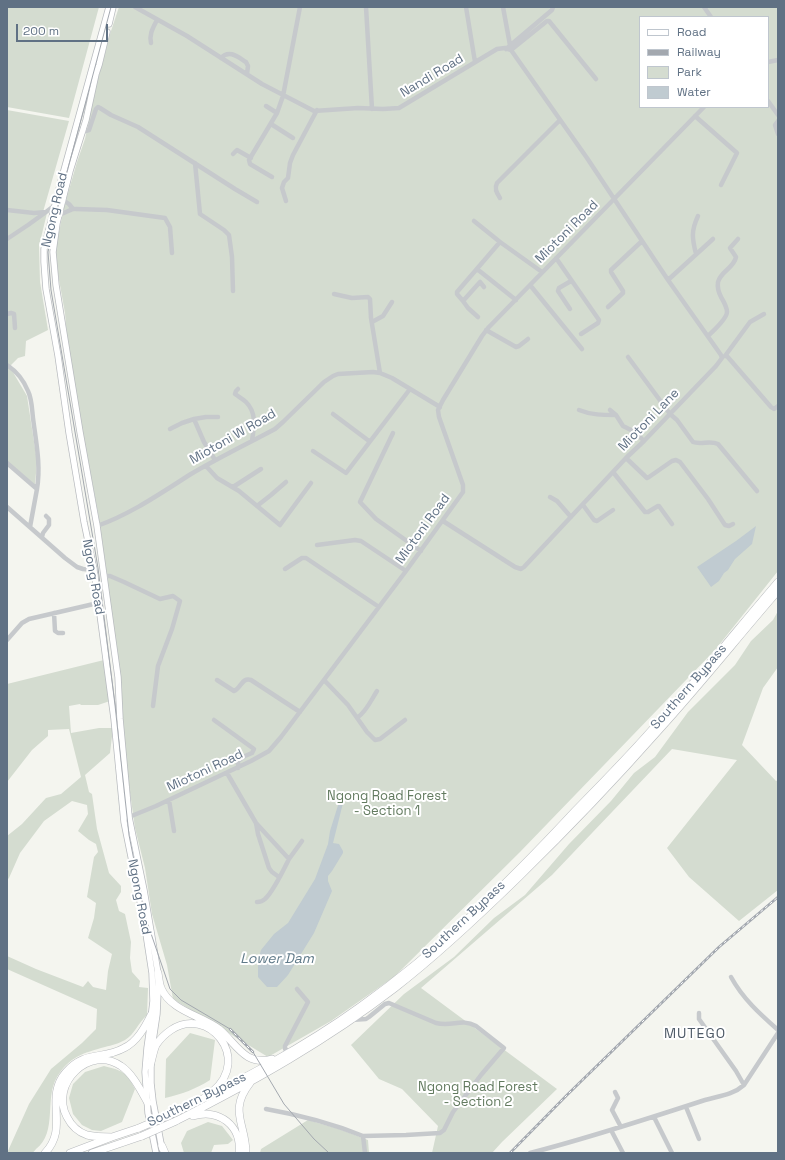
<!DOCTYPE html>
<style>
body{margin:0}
#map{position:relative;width:785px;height:1160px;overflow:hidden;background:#f4f5ef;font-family:"Space Grotesk",sans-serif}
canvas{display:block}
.frame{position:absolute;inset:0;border:8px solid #607184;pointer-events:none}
.legend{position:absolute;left:639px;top:16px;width:130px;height:92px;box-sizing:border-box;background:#fff;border:1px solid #bfc6ce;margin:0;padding:5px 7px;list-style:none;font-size:12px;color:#607184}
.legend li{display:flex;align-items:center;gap:8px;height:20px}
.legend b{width:20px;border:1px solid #bfc6ce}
.scale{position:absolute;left:16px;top:24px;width:92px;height:18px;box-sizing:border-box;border:2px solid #607184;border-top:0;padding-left:5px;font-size:12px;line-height:14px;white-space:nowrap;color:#607184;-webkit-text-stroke:3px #fff;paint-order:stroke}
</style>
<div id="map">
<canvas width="785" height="1160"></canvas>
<div class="frame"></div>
<ul class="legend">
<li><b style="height:5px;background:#fff"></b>Road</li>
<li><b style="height:5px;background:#a3a8af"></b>Railway</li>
<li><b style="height:11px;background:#d4dcd0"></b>Park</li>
<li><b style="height:11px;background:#c0cbd1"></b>Water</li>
</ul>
<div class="scale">200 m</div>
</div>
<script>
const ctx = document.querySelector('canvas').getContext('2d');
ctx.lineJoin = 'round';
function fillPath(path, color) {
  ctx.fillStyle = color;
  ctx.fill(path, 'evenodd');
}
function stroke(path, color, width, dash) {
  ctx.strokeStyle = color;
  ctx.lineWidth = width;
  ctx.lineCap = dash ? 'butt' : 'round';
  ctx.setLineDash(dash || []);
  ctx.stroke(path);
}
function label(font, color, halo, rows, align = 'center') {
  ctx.font = font + ' "Space Grotesk",sans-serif';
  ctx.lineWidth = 4;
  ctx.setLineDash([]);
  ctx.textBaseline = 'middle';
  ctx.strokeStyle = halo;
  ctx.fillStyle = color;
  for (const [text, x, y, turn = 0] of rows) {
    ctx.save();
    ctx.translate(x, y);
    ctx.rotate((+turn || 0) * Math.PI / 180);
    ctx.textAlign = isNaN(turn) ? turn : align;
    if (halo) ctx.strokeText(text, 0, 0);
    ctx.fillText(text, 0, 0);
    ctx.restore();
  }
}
const green = new Path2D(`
 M7,7H99L69,118L7,107Z
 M119,7H778V571L715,650L520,852L394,977L331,1021L268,1057L173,999L167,965L152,914L145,868L135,828L127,771L118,661L105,562L98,513L79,413L67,338L65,313L58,274L55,252L64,207L77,162L85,139L97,82L111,31ZM640,17H768V107H640Z
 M7,110L69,121L43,212L7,209Z
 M7,211L47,213L39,246L40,282L48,330L26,341L25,356L18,358L11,365L14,374L27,396L37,461L35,485L7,461Z
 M778,611V667L763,688L742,745L776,781L778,780V890L739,921L689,877L667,848L737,760L672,749L552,875L421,988L557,1089L502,1142L492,1153H432L438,1126L402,1089L379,1079L351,1045L404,994L454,957L494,918L525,895L569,844L611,801L634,773L655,757L688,712L735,665L751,641L773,620Z
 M104,660L110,701L98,705H81L80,704L69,706L71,733L99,728H113L110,753L85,775L89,792L92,794L97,829L109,873L121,886V892L116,900L119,911L125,914L131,942L130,958L132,972L140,981L139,987L148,988L147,1015C138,1023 135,1034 125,1040C118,1044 112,1045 105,1047C83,1053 69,1057 57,1077C44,1099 58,1132 36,1149C35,1150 34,1152 32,1153C28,1154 12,1153 7,1153L29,1104L51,1069L82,1043L96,1029L97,1009L7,969V956L36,969L83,987L88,981L93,987L106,990L108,971L112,954L88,938L94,918L96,903L87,897L94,857L98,852L96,844L89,840L78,831L88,814L87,805L72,801L44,821L20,853L9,878L7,880V836L22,824L46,798L61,794L81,777L69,729L48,730V736L32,750L7,782V684Z
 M190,1033L215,1040L210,1080C196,1089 182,1094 165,1098L166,1059Z
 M104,1066C124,1071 126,1072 135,1089L122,1122L101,1131L92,1130L82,1125L73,1114L69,1098L73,1084L85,1072Z
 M308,1120L339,1129L368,1140L369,1153H260L261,1149Z
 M208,1122L222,1126L233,1140L228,1144L214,1145L211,1153H184L181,1143L187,1131Z`);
const water = new Path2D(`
 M756,526L752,544L735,559L728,570L724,573L719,581L711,587L697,567L736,541Z
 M340,799H344L333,843L339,844L343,851V853L332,871L328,876V881L332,891L314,933L288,975L277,987H267L258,977V960L261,950L274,934L288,923L315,879L328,844L330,831Z`);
const minor = new Path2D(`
 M135,7L187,36L262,84L314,111L358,108L383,109L399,108L497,49L505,48L511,50L587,158L668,280L721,355L722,358L716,366L644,441L626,458L524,567L521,569L515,567L443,521
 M366,7L372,109
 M466,7L475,62
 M503,7L510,45
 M704,7L711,17
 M151,43C149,34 153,28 157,20
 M506,49L552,10L553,7
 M511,50L547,21H549L596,79
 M221,58C229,49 238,57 246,62L248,66L247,74
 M768,62L778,60
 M768,101L778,115
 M266,106L277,113
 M695,116L737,153L721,185
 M778,121L775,125L778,134
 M271,124L293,138
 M82,132L89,130L96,109L98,107L100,108L111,115L138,127L235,189L257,202
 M233,154L237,150L251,158
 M195,163L200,214L224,230L229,235L232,257L233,291
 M272,177L250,164L249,160L277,113L283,96L300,7
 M500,198C497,193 494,189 497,183L560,120
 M63,200L69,204L73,209
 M286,201L282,188L284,182L288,178L290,163L293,155L317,110
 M7,210L34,213L46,212L55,205
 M59,215L73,209H76L107,210L165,218L170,227L172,253
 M474,221L500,242L542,272
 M7,239L28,225L46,212
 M696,254C692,238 691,231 698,216
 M556,258L599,320L598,323L581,334
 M477,269L516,300
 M668,280L713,239
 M530,285L582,349
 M484,287L480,282L463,301L457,294V292L500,242
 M334,294L352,298L368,297L370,299L371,318L380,373
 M463,301L468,308L478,317
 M608,307L623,293V291L611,272V270L642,241
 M570,309L558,291L559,288L571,281
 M7,314L11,313L14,314L15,328
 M372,322L383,316L392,302
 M486,330L516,347L519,346L528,339
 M708,336C713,331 727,319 727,312C727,307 724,302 721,297C719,293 717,288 718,282C721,271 734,268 736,257L730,248L738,239
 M726,355L771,407L774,409L778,406
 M725,356L750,322L764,314
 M628,357L659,399L670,414L677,420L693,442C701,445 710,440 718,444L757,491
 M7,365C16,371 24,381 28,391C32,399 32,410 33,418C36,442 41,465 37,489
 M238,389L236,391L235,394C239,397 243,399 246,402C257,413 254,427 252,441
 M579,410C591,415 603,415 616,415
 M610,410L616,415L623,426L635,432L644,441
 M333,414L369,441
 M194,419L206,417H218
 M170,429L182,423L194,419L204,442L215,460
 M393,433L360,502L376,519L421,551
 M313,451L346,473L410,389
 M626,458L647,478L649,477L672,461L676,460L680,462L708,499L725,525L729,526L733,524
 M7,463L37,489L30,527
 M206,466L217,478L239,491L280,525L311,483
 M613,472L645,512H648L658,506H659L672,524
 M233,487L261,469
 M550,497L557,501L571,517
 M583,505L594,520L597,521L613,510
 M257,506L271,495L286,482
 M7,507L65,558L77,567L83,569L94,570
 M97,526C131,514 161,493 191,474C218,458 247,444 275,429L283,422L324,382L333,376L338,374L373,372L380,373L392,378L440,407
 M42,537L43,533L49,525V519L46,516
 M317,545L355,540L361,541L406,571
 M285,569L302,558H306L379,607
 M104,576H110L124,582L160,599L173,596L180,601L172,629L158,666L153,706
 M54,613L55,631L58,633H63
 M7,640L22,623L29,619L98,603
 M217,680L234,691C241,688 242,677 251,680L300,712
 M324,680L348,705L367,732L375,740L380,739L405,720
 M357,718C367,711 371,700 377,691
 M214,720L254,749L252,753L245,756L238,761V768
 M227,773L256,823L289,859L302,841
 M169,800L174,831
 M129,817L156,806L251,761L269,751L281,737L406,571L463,492V485L439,417L438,410L443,400L482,336L488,328L704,107
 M256,823L258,834L269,868L272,872L279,877
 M257,902C260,902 263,901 265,899C273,892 284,869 289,859
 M731,977C743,999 760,1014 778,1030
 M699,1013V1019L736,1071L744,1085
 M351,1020L366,1019L369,1017L385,1004L389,1003L436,1023C453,1027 461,1018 476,1026L504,1048L481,1075L453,1112L444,1130L440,1133L406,1135L363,1136
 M290,1052L285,1049V1046L308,1002L297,989
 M615,1092L618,1098L612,1110L621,1127
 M686,1107L699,1139
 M266,1109C300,1115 331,1123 363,1136L365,1153
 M654,1117L672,1153
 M611,1130L623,1153
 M530,1153C589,1138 647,1119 705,1100C719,1096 733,1095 744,1085L778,1033`);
const major = new Path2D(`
 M109,7L61,181L44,249V262L46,289L58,356L69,433L84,522L94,570L114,719L124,822L144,921L152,973L153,1001L150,1027L147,1048L145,1072L148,1113L156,1153
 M109,24L113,7
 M107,32L99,65L96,74L86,120L70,171L57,223L53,252L56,285L80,432L97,526L118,677L120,719L129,817L144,890L158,973V992L157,1014L151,1054
 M151,1062V1083L153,1101L162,1149`);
const highway = new Path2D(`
 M158,973C159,978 159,983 161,988C171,1011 200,1015 219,1029C236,1043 245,1067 272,1059
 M150,1066C152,1060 153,1052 156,1045C160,1039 165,1034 171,1030C208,1005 252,1058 213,1091
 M174,1113C238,1082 303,1048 361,1006C440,950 509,882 575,811C602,783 630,755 656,725C698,679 737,630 778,582
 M193,1116C219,1108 242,1126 239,1153
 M176,1121C253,1082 326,1041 395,988C439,954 479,916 519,877C567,830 614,781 659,730C700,685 738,637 778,591
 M112,1137C104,1137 95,1137 87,1135C78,1132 71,1125 67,1117C49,1084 90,1044 121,1066C133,1074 141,1091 148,1103
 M162,1146L165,1153
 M45,1153C70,1127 43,1098 66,1072C85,1050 103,1060 124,1048C137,1042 145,1027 151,1015
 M70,1153L112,1137L139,1128
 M92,1153L142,1136
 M246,1153C246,1124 228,1111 250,1083`);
const tram = new Path2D(`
 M111,7L58,206L48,252L51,290L98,568L115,705L129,835L145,916L170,989L181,1000L230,1029
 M253,1052L284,1104L314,1139L329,1153`);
const rail = new Path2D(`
 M230,1029L253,1052
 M510,1153L567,1095L719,947L778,897`);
const highwayBridge = new Path2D(`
 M139,1128L174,1113
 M142,1136L176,1121`);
const streetNames = [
 ["Nandi Road",432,76,-31],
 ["Ngong Road",55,210,-77],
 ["Miotoni Road",567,232,-45],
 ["Miotoni Lane",649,420,-46],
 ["Miotoni W Road",233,437,-30],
 ["Miotoni Road",423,529,-54],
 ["Ngong Road",93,577,80],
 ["Southern Bypass",689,687,-49],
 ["Miotoni Road",205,771,-25],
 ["Ngong Road",139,897,79],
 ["Southern Bypass",464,920,-43],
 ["Southern Bypass",197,1100,-26]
];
const parkNames = [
 ["Ngong Road Forest",387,796],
 ["- Section 1",387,811],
 ["Ngong Road Forest",478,1087],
 ["- Section 2",478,1102]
];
const waterNames = [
 ["Lower Dam",277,959]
];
const neighbourhoodNames = [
 ["MUTEGO",695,1034]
];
fillPath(green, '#d4dcd0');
fillPath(water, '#c0cbd1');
stroke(major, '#b8bbbf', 7);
stroke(highway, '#b7babd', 8);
stroke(minor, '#c6c9cc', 4.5);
stroke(major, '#fff', 5.5);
stroke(highway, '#fff', 7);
stroke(tram, '#a3a8af', 1);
stroke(rail, '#a3a8af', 2.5);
stroke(rail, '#fff', 1, [3]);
stroke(highwayBridge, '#b7babd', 8, []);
stroke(highwayBridge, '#fff', 7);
label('13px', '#607184', '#fff', streetNames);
label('13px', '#627a5f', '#fff', parkNames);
label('italic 14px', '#607a89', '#fff', waterNames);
ctx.letterSpacing = '1px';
label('14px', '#4f5b68', '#fff', neighbourhoodNames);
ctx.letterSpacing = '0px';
</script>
